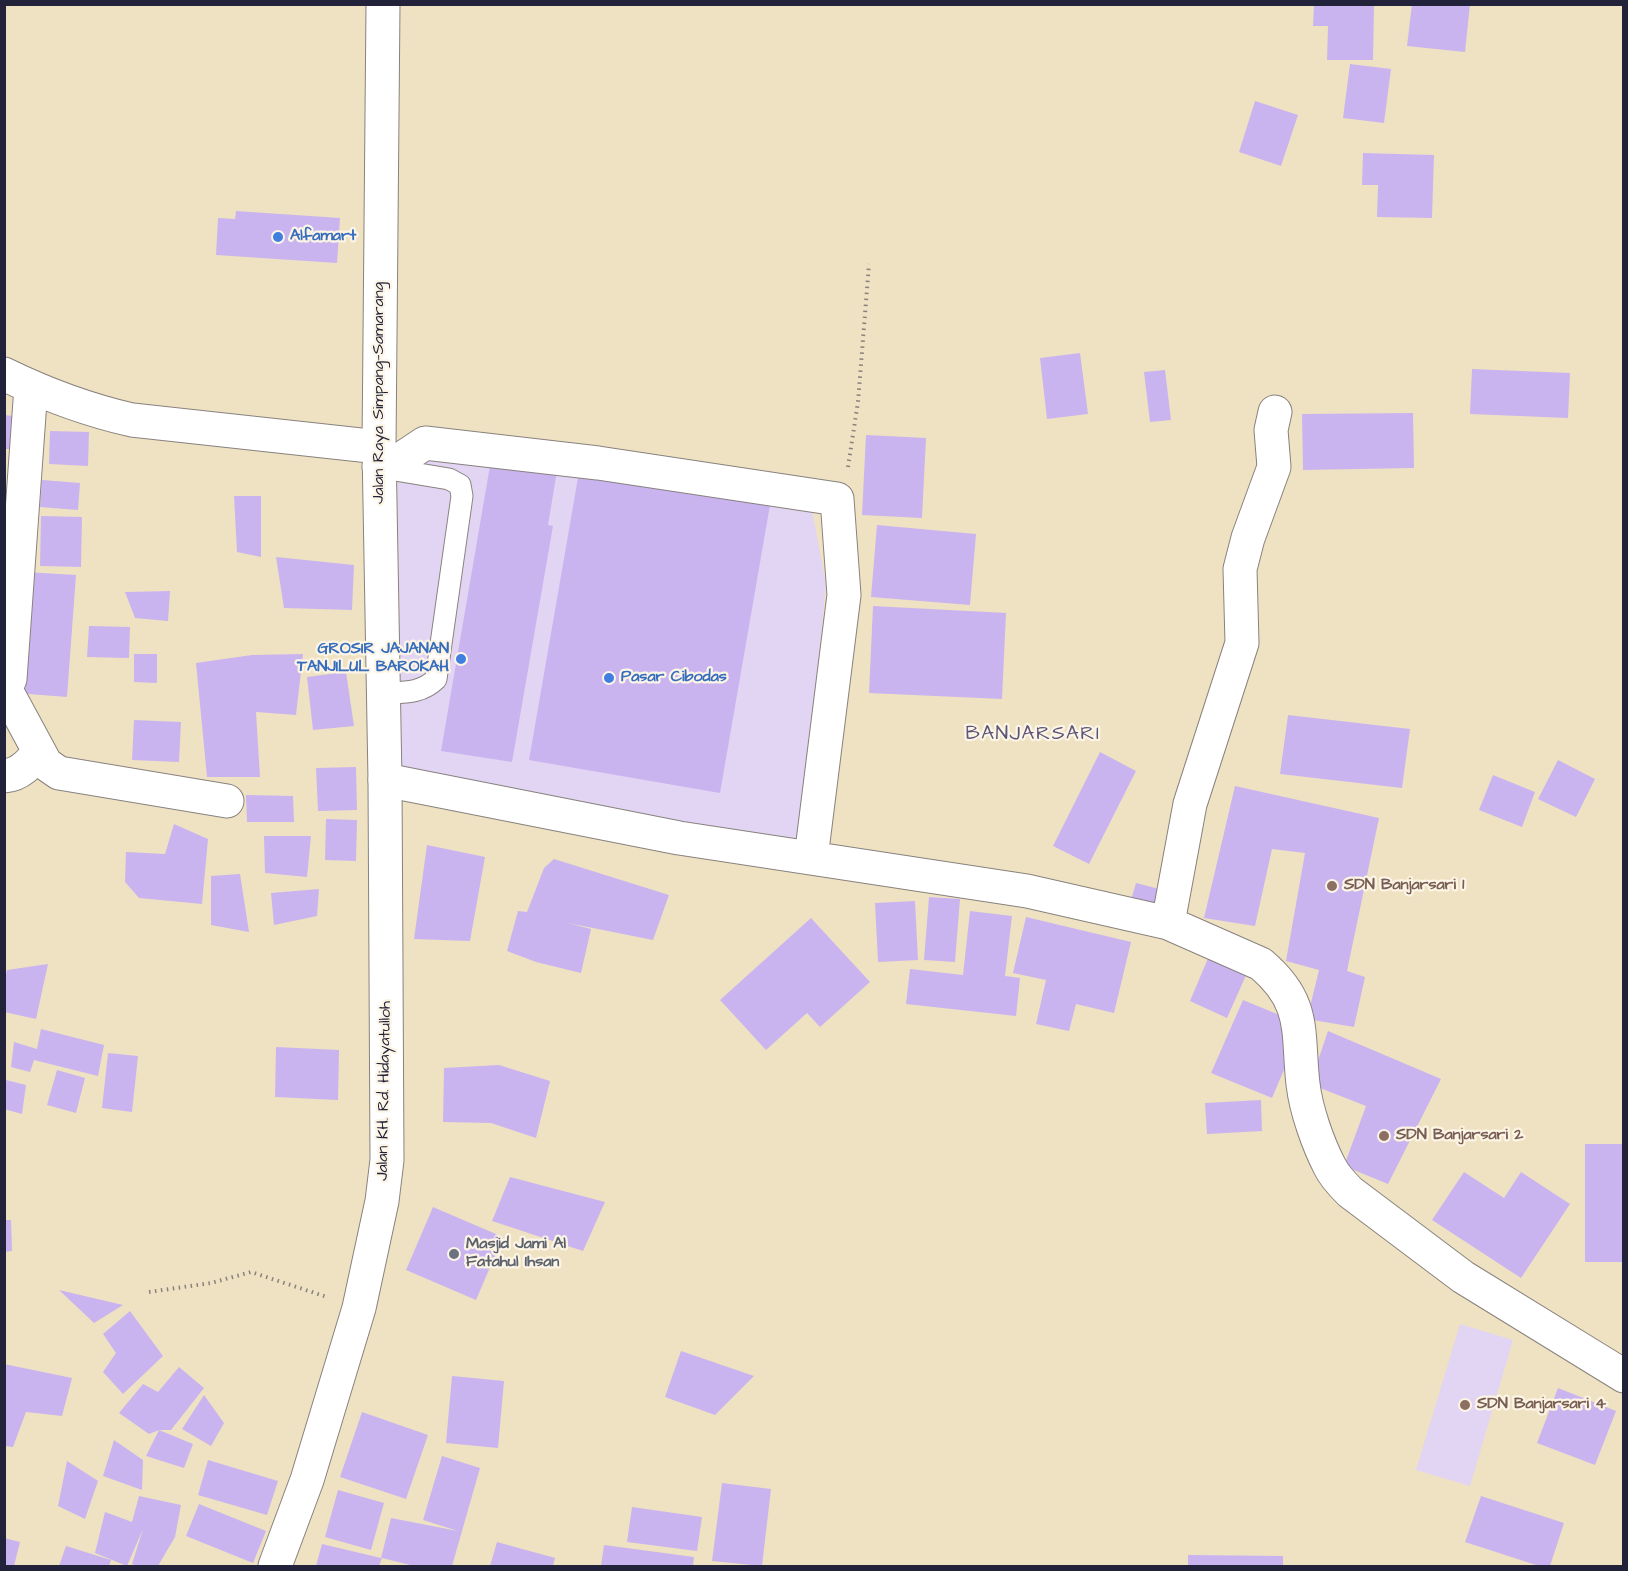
<!DOCTYPE html>
<meta charset="utf-8">
<style>
body{margin:0}
#map{position:relative;width:1628px;height:1571px;overflow:hidden;background:#efe2c2;font-family:"Architects Daughter",sans-serif}
canvas{display:block}
.frame{position:absolute;inset:0;border:6px solid #22223b;pointer-events:none}
</style>
<div id="map">
<canvas width="1628" height="1571"></canvas>
<div class="frame"></div>
</div>
<script>
const ctx = document.querySelector('canvas').getContext('2d');
ctx.lineJoin = 'round';
function fillPath(path, color) {
  ctx.fillStyle = color;
  ctx.fill(path, 'evenodd');
}
function stroke(path, color, width, dash) {
  ctx.strokeStyle = color;
  ctx.lineWidth = width;
  ctx.lineCap = dash ? 'butt' : 'round';
  ctx.setLineDash(dash || []);
  ctx.stroke(path);
}
function label(font, color, halo, rows, align = 'center') {
  ctx.font = font + ' "Architects Daughter",sans-serif';
  ctx.lineWidth = 4.5;
  ctx.setLineDash([]);
  ctx.textBaseline = 'middle';
  ctx.strokeStyle = halo;
  ctx.fillStyle = color;
  for (const [text, x, y, turn = 0] of rows) {
    ctx.save();
    ctx.translate(x, y);
    ctx.rotate((+turn || 0) * Math.PI / 180);
    ctx.textAlign = isNaN(turn) ? turn : align;
    if (halo) ctx.strokeText(text, 0, 0);
    ctx.fillText(text, 0, 0);
    ctx.restore();
  }
}
const built = new Path2D(`
 M427,447L811,504L826,585L801,844L402,771L397,465Z
 M1460,1324L1513,1340L1470,1486L1416,1470Z`);
const building = new Path2D(`
 M1314,4H1374L1373,60H1327L1328,26H1313Z
 M1412,4H1470L1465,52L1407,46Z
 M1350,64L1391,69L1384,123L1343,118Z
 M1255,101L1298,115L1281,166L1239,152Z
 M1363,153L1434,155L1432,218L1377,217L1378,185H1362Z
 M236,211L340,218L337,263L216,255L218,218L235,219Z
 M1080,353L1088,414L1047,419L1040,358Z
 M1472,369L1570,373L1568,418L1470,414Z
 M1165,370L1171,420L1150,422L1144,372Z
 M1413,413L1414,468L1303,470L1302,414Z
 M4,415L13,416L12,449H4Z
 M50,431L89,432L88,466L49,464Z
 M866,435L926,438L922,518L862,515Z
 M491,460L557,471L548,525L553,526L512,762L441,751Z
 M579,472L770,505L720,793L529,760Z
 M42,480L80,483L78,510L40,507Z
 M234,496H261V557L237,552Z
 M41,516L82,517L81,567L40,566Z
 M877,525L976,534L970,605L871,597Z
 M276,557L354,565L352,610L284,608Z
 M25,572L76,575L67,697L16,693Z
 M170,591L168,621L135,618L125,592Z
 M873,606L1006,613L1002,699L869,693Z
 M89,626L130,627L129,658L87,657Z
 M134,654H157V683L134,682Z
 M303,654L296,715L256,712L260,777H207L196,663L252,655Z
 M346,672L354,726L313,730L307,677Z
 M1288,715L1410,729L1402,788L1280,774Z
 M134,720L181,722L179,762L132,760Z
 M1100,752L1136,771L1089,864L1053,846Z
 M1558,760L1595,779L1576,817L1538,799Z
 M356,767L357,810L318,811L316,768Z
 M1493,775L1535,792L1522,827L1479,810Z
 M1235,786L1379,818L1347,971L1365,977L1354,1027L1307,1019L1319,970L1286,961L1305,853L1272,849L1255,926L1204,918Z
 M246,795L293,796L294,822H247Z
 M326,819L357,820L356,861L325,860Z
 M174,824L208,839L202,904L139,898L125,882L126,852L165,854Z
 M264,836H311L307,877L265,873Z
 M427,845L485,857L470,941L414,939Z
 M554,859L669,895L653,940L568,923L591,929L581,973L536,962L507,951L518,911L527,912L544,868Z
 M240,874L249,932L211,925V876Z
 M1136,883L1167,891L1161,916L1129,907Z
 M319,889L317,916L274,925L271,893Z
 M929,897L960,899L955,962L924,960Z
 M915,901L918,960L878,962L875,903Z
 M970,911L1012,916L1005,976L1020,978L1016,1016L906,1004L910,969L963,975Z
 M1026,917L1131,942L1114,1013L1076,1004L1069,1031L1036,1024L1046,980L1013,973Z
 M811,918L870,982L820,1027L807,1013L766,1050L720,1000Z
 M1209,956L1247,973L1227,1018L1190,1001Z
 M48,964L36,1019L4,1012V983L7,970Z
 M1243,1000L1282,1016L1286,1065L1272,1098L1211,1073Z
 M41,1029L104,1045L98,1076L34,1060L30,1072L11,1067L14,1042L37,1049Z
 M1328,1031L1441,1079L1388,1184L1344,1166L1366,1106L1310,1084Z
 M276,1047L339,1050L338,1100L275,1097Z
 M108,1053L138,1056L132,1112L102,1108Z
 M499,1065L550,1081L536,1138L491,1123L443,1122L444,1068Z
 M57,1070L85,1078L76,1113L47,1105Z
 M6,1080L26,1085L22,1114L4,1109Z
 M1261,1100L1262,1131L1207,1134L1205,1103Z
 M1585,1144H1623V1262H1585Z
 M1464,1172L1504,1198L1521,1172L1570,1204L1521,1278L1432,1220Z
 M510,1177L605,1202L583,1251L492,1221Z
 M433,1207L503,1237L476,1300L406,1270Z
 M4,1220H11L12,1251L4,1252Z
 M59,1290L123,1305L94,1323Z
 M130,1311L163,1356L123,1394L103,1372L116,1353L103,1334Z
 M681,1351L754,1376L715,1415L665,1397Z
 M4,1364L72,1378L62,1416L26,1412L13,1447L4,1446Z
 M179,1367L204,1388L171,1430H159L193,1444L184,1468L146,1456L159,1430L149,1434L119,1413L143,1384L158,1392Z
 M452,1376L504,1381L498,1448L446,1443Z
 M1558,1388L1616,1411L1595,1465L1537,1443Z
 M204,1395L224,1423L211,1446L182,1429Z
 M362,1412L428,1435L406,1499L340,1477Z
 M114,1440L143,1460L142,1490L103,1476Z
 M442,1456L480,1468L452,1566H414L382,1558L379,1566H316L322,1544L381,1558L391,1518L458,1531L423,1520Z
 M208,1460L278,1481L267,1515L198,1495Z
 M67,1461L98,1481L85,1519L58,1506Z
 M722,1483L771,1489L762,1566L712,1561Z
 M338,1490L384,1503L371,1550L325,1537Z
 M139,1496L181,1505L175,1537L158,1566H136L132,1564L143,1529L127,1566L95,1553L105,1512L132,1522Z
 M1481,1496L1564,1523L1550,1566H1539L1465,1542Z
 M199,1504L266,1531L253,1563L186,1536Z
 M632,1507L702,1517L697,1551L627,1542Z
 M4,1538L20,1542L14,1566H4Z
 M497,1542L555,1558L553,1566H490Z
 M604,1545L694,1557L693,1566H601Z
 M66,1546L111,1560L109,1566H59Z
 M1188,1555L1283,1556V1566H1188Z`);
const path = new Path2D(`
 M848,467L858,402L869,264
 M149,1292L211,1283L251,1272L327,1297`);
const lane = new Path2D(`
 M383,468L449,479L460,485L462,496L436,679C421,694 403,692 383,693`);
const street = new Path2D(`
 M4,374C45,394 88,410 132,420L379,447
 M379,467L404,457L425,443L598,463L837,499L844,595L811,858
 M6,690L46,764L59,773L227,801
 M4,691L10,679L31,387
 M4,776C20,775 30,763 39,752
 M385,780L679,838L1027,891L1168,923L1261,964C1307,1003 1297,1032 1303,1084C1306,1110 1318,1144 1330,1167C1335,1177 1343,1185 1350,1192L1463,1277L1624,1376
 M1168,923L1190,804L1242,643L1240,569L1248,538L1274,467L1271,430L1275,412`);
const secondary = new Path2D(`
 M275,1566L307,1480L359,1308L382,1201L387,1160L385,780L379,447L383,4`);
const markers = [
 [278,237,6,"#3f7fe0"],
 [461,659,6,"#3f7fe0"],
 [609,678,6,"#3f7fe0"],
 [1332,886,6,"#8d6e63"],
 [1384,1136,6,"#8d6e63"],
 [454,1254,6,"#6b7280"],
 [1465,1405,6,"#8d6e63"]
];
const shopNames = [
 ["Alfamart",290,237],
 ["GROSIR JAJANAN",449,650,"right"],
 ["TANJILUL BAROKAH",449,668,"right"],
 ["Pasar Cibodas",621,678]
];
const streetNames = [
 ["Jalan Raya Simpang—Samarang",380,393,-90],
 ["Jalan KH. Rd. Hidayatulloh",385,1091,-89]
];
const educationNames = [
 ["SDN Banjarsari 1",1344,886],
 ["SDN Banjarsari 2",1396,1136],
 ["SDN Banjarsari 4",1477,1405]
];
const worshipNames = [
 ["Masjid Jami Al",466,1245],
 ["Fatahul Ihsan",466,1263]
];
const quarterNames = [
 ["BANJARSARI",1033,735]
];
fillPath(built, '#e2d4f3');
fillPath(building, '#c9b4f0');
stroke(lane, '#88827e', 23);
stroke(street, '#88827e', 35);
stroke(secondary, '#88827e', 35);
stroke(path, '#88827e', 4, [1.5, 4.5]);
stroke(lane, '#fff', 21);
stroke(street, '#fff', 33);
stroke(secondary, '#fff', 33);
for (const [x, y, r, color] of markers) {
  const dot = new Path2D();
  dot.arc(x, y, r, 0, 2 * Math.PI);
  ctx.fillStyle = color;
  ctx.fill(dot);
  stroke(dot, '#fcf5e5', 2);
}
label('bold 16px', '#366cbe', '#fcf5e5', shopNames, 'left');
label('16px', '#22223b', '#fcf5e5', streetNames);
label('bold 16px', '#785e54', '#fcf5e5', educationNames, 'left');
label('bold 16px', '#5b616d', '#fcf5e5', worshipNames, 'left');
ctx.letterSpacing = '1.5px';
label('20px', '#5c557a', '#fcf5e5', quarterNames);
ctx.letterSpacing = '0px';
</script>
